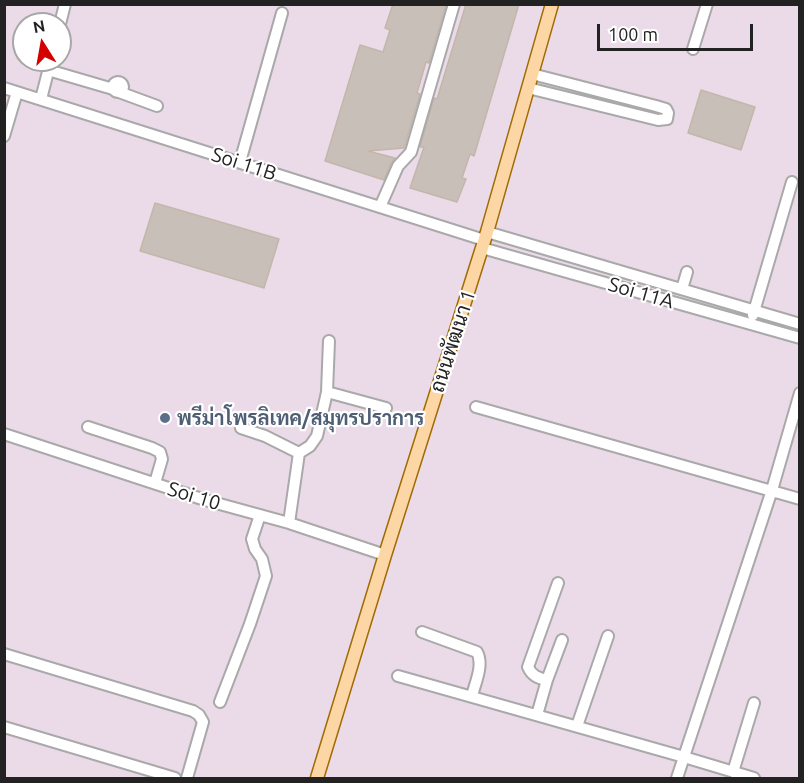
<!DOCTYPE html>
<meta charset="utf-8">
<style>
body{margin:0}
#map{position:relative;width:804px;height:783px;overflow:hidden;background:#f2efe9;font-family:Ubuntu,sans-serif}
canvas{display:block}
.frame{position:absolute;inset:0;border:6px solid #222;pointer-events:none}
.north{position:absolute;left:12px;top:12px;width:60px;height:60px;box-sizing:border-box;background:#fff;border:2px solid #a7a7a7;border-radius:50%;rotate:349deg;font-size:16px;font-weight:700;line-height:24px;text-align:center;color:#222}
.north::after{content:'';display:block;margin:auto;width:21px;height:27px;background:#d40000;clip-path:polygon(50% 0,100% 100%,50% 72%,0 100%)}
.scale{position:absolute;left:597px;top:24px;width:156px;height:27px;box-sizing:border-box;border:3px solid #222;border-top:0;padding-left:8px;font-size:18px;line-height:21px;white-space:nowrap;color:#222;-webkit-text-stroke:4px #fff;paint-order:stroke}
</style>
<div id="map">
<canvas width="804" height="783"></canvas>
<div class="frame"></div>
<div class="north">N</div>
<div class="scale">100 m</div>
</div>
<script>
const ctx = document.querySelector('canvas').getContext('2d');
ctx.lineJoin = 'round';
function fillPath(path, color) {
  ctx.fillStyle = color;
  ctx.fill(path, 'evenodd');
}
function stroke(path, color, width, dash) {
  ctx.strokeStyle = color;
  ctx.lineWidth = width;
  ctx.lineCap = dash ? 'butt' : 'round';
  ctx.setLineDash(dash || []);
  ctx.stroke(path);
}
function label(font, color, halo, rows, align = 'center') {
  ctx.font = font + ' Ubuntu,Sarabun,sans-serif';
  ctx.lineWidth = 4.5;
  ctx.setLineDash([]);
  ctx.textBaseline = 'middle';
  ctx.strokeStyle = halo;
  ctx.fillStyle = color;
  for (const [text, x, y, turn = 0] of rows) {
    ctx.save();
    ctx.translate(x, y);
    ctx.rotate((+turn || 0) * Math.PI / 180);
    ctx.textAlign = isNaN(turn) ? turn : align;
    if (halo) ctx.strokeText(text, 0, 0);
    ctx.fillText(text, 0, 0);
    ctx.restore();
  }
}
const industrial = new Path2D(`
 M5,5H799V778H5ZM24,24H60V60H24Z`);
const building = new Path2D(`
 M393,4H446L429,63L426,62L417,93L420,94L404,148L368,151L395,158L391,163L384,180L325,161L360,45L383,52L390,30L385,28Z
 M466,4H519L474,156L470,154L462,178L466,179L457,202L410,188L424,147H420L434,98L437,99Z
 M701,90L755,107L741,150L688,133Z
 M155,203L279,239L264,288L140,251Z`);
const minor = new Path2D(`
 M60,24L65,4
 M693,49L707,4
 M48,70L113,89
 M113 87a5 5 0 1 1 10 0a5 5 0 1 1-10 0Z
 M4,88L484,240
 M528,88L658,120L667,119L668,113L666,109L656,106L532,74
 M119,92L157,106
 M41,99L51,60
 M4,136L17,92
 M240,162L282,13
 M380,207L398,166L411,152L454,4
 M487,232L800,324
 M482,248L800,338
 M682,289L687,272
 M753,315L792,182
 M327,392L386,408
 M476,407L800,499
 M88,427L152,448L160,452L162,459L155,483
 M241,428L265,436L299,453L289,523
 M4,434L205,500L289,523L385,555
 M299,453L310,446L317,436L327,392L329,341
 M422,632L477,652C484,665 475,683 472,696
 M4,654L193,711L199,715L203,722L187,778
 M398,676L684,757L754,778
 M547,680C538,678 532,676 528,667L558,583
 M220,702L250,624L266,576L262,559L255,549L252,539L260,515
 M537,715L547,680L562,640
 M577,726L608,636
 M4,727L175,778
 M733,772L754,703
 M677,778L772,490L800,393`);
const major = new Path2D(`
 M317,778L385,555L487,232L552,4`);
const markers = [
 [165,418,6,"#5c6f8a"]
];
const streetNames = [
 ["Soi 11B",244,164,18],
 ["Soi 11A",641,293,16],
 ["ถนนพัฒนา 1",453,341,-72],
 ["Soi 10",194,496,17]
];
const serviceNames = [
 ["พรีม่าโพรลิเทค/สมุทรปราการ",177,418]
];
fillPath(industrial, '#ebdbe8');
fillPath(building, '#c7bfb8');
stroke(building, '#c4b6ab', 1.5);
stroke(minor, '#a9a9a9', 14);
stroke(major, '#a06b00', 15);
stroke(minor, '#fff', 10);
stroke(major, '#fcd6a4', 12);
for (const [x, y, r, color] of markers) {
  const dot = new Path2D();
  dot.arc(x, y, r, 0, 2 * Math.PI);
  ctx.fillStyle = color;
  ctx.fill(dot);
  stroke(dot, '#fff', 2);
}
label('20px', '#222', '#fff', streetNames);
label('bold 20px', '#4e5e75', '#fff', serviceNames, 'left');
</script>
